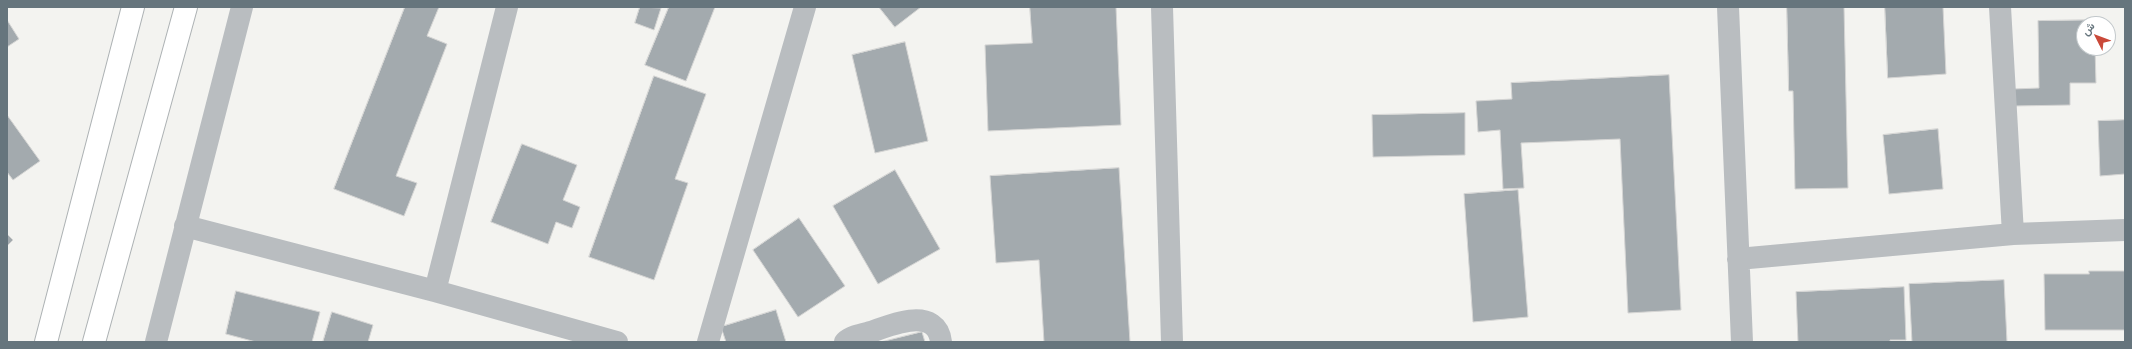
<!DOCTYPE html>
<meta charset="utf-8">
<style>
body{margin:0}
#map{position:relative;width:2132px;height:349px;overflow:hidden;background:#f3f3f0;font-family:"Titillium Web",Vazirmatn,sans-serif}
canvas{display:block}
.frame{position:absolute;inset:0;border:8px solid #66757d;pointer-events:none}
.north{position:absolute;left:2076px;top:16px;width:40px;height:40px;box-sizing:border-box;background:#fff;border:1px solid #c2c8cb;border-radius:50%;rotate:312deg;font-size:11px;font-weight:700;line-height:16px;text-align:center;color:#66757d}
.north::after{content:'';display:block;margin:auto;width:14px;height:18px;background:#ca4939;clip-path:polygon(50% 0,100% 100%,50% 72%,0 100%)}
</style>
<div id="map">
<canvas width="2132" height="349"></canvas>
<div class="frame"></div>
<div class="north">ش</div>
</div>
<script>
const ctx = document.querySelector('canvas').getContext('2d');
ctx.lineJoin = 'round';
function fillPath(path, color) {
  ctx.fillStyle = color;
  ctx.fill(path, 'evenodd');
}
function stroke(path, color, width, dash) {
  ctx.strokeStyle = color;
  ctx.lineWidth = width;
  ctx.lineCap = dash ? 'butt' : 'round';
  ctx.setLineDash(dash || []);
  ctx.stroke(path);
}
const building = new Path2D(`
 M405,7H439L427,36L447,44L396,176L417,183L404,216L334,189Z
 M640,7L661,8L654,30L635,23Z
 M669,7H715L686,81L645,65Z
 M879,7H921L895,27Z
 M1030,7H1116L1121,125L988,131L985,45L1032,43Z
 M1787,7H1844L1848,188L1795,189L1793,91H1789Z
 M1885,7H1943L1946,74L1888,78Z
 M7,20L19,39L7,47Z
 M2095,20V24H2084V48H2095L2096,83H2070V105L2013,106V89L2039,88L2038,21Z
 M905,42L928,141L875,153L852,55Z
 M1669,75L1681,310L1628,313L1620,139L1521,143L1524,188L1503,189L1500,130L1478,132L1476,101L1512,99L1511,83Z
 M654,76L706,94L675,179L688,183L654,280L589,257Z
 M1465,113V155L1373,157L1372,115Z
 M7,115L40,161L13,180L7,172Z
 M2125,120V174L2100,176L2098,121Z
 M1938,129L1943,189L1889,194L1883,135Z
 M522,144L577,165L563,200L580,207L572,228L556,222L548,244L491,222Z
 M1119,168L1130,342H1044L1039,260L996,263L990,176Z
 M895,170L940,249L878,284L833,206Z
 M1518,190L1528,317L1473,322L1464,194Z
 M799,218L845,286L798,317L753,250Z
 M7,234L13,240L7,246Z
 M2089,271H2125V330H2045L2044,274H2089Z
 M2004,280L2007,342H1912L1909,284Z
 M1904,287L1906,340H1890V342H1798L1796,292Z
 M236,291L320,312L312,342H256L226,334Z
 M776,310L786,342H726L721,327Z
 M332,312L373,325L368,342H323Z
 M922,332L925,342H881Z`);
const minor = new Path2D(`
 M1162,7L1172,342
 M1728,7L1742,342
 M2000,7L2013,234
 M185,226L435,291L617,342
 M1738,259L2013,234L2125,230
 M435,291L507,7
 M156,342L242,7
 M708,342L805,7
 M845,342C851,336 863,334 871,332C892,324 937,306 941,342`);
const primary = new Path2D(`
 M46,342L133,7
 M94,342L186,7`);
fillPath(building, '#a3aaae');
stroke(building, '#d4d4d3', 1);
stroke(primary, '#adb2b4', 24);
stroke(minor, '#b9bdc0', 22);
stroke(primary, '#fff', 22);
</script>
